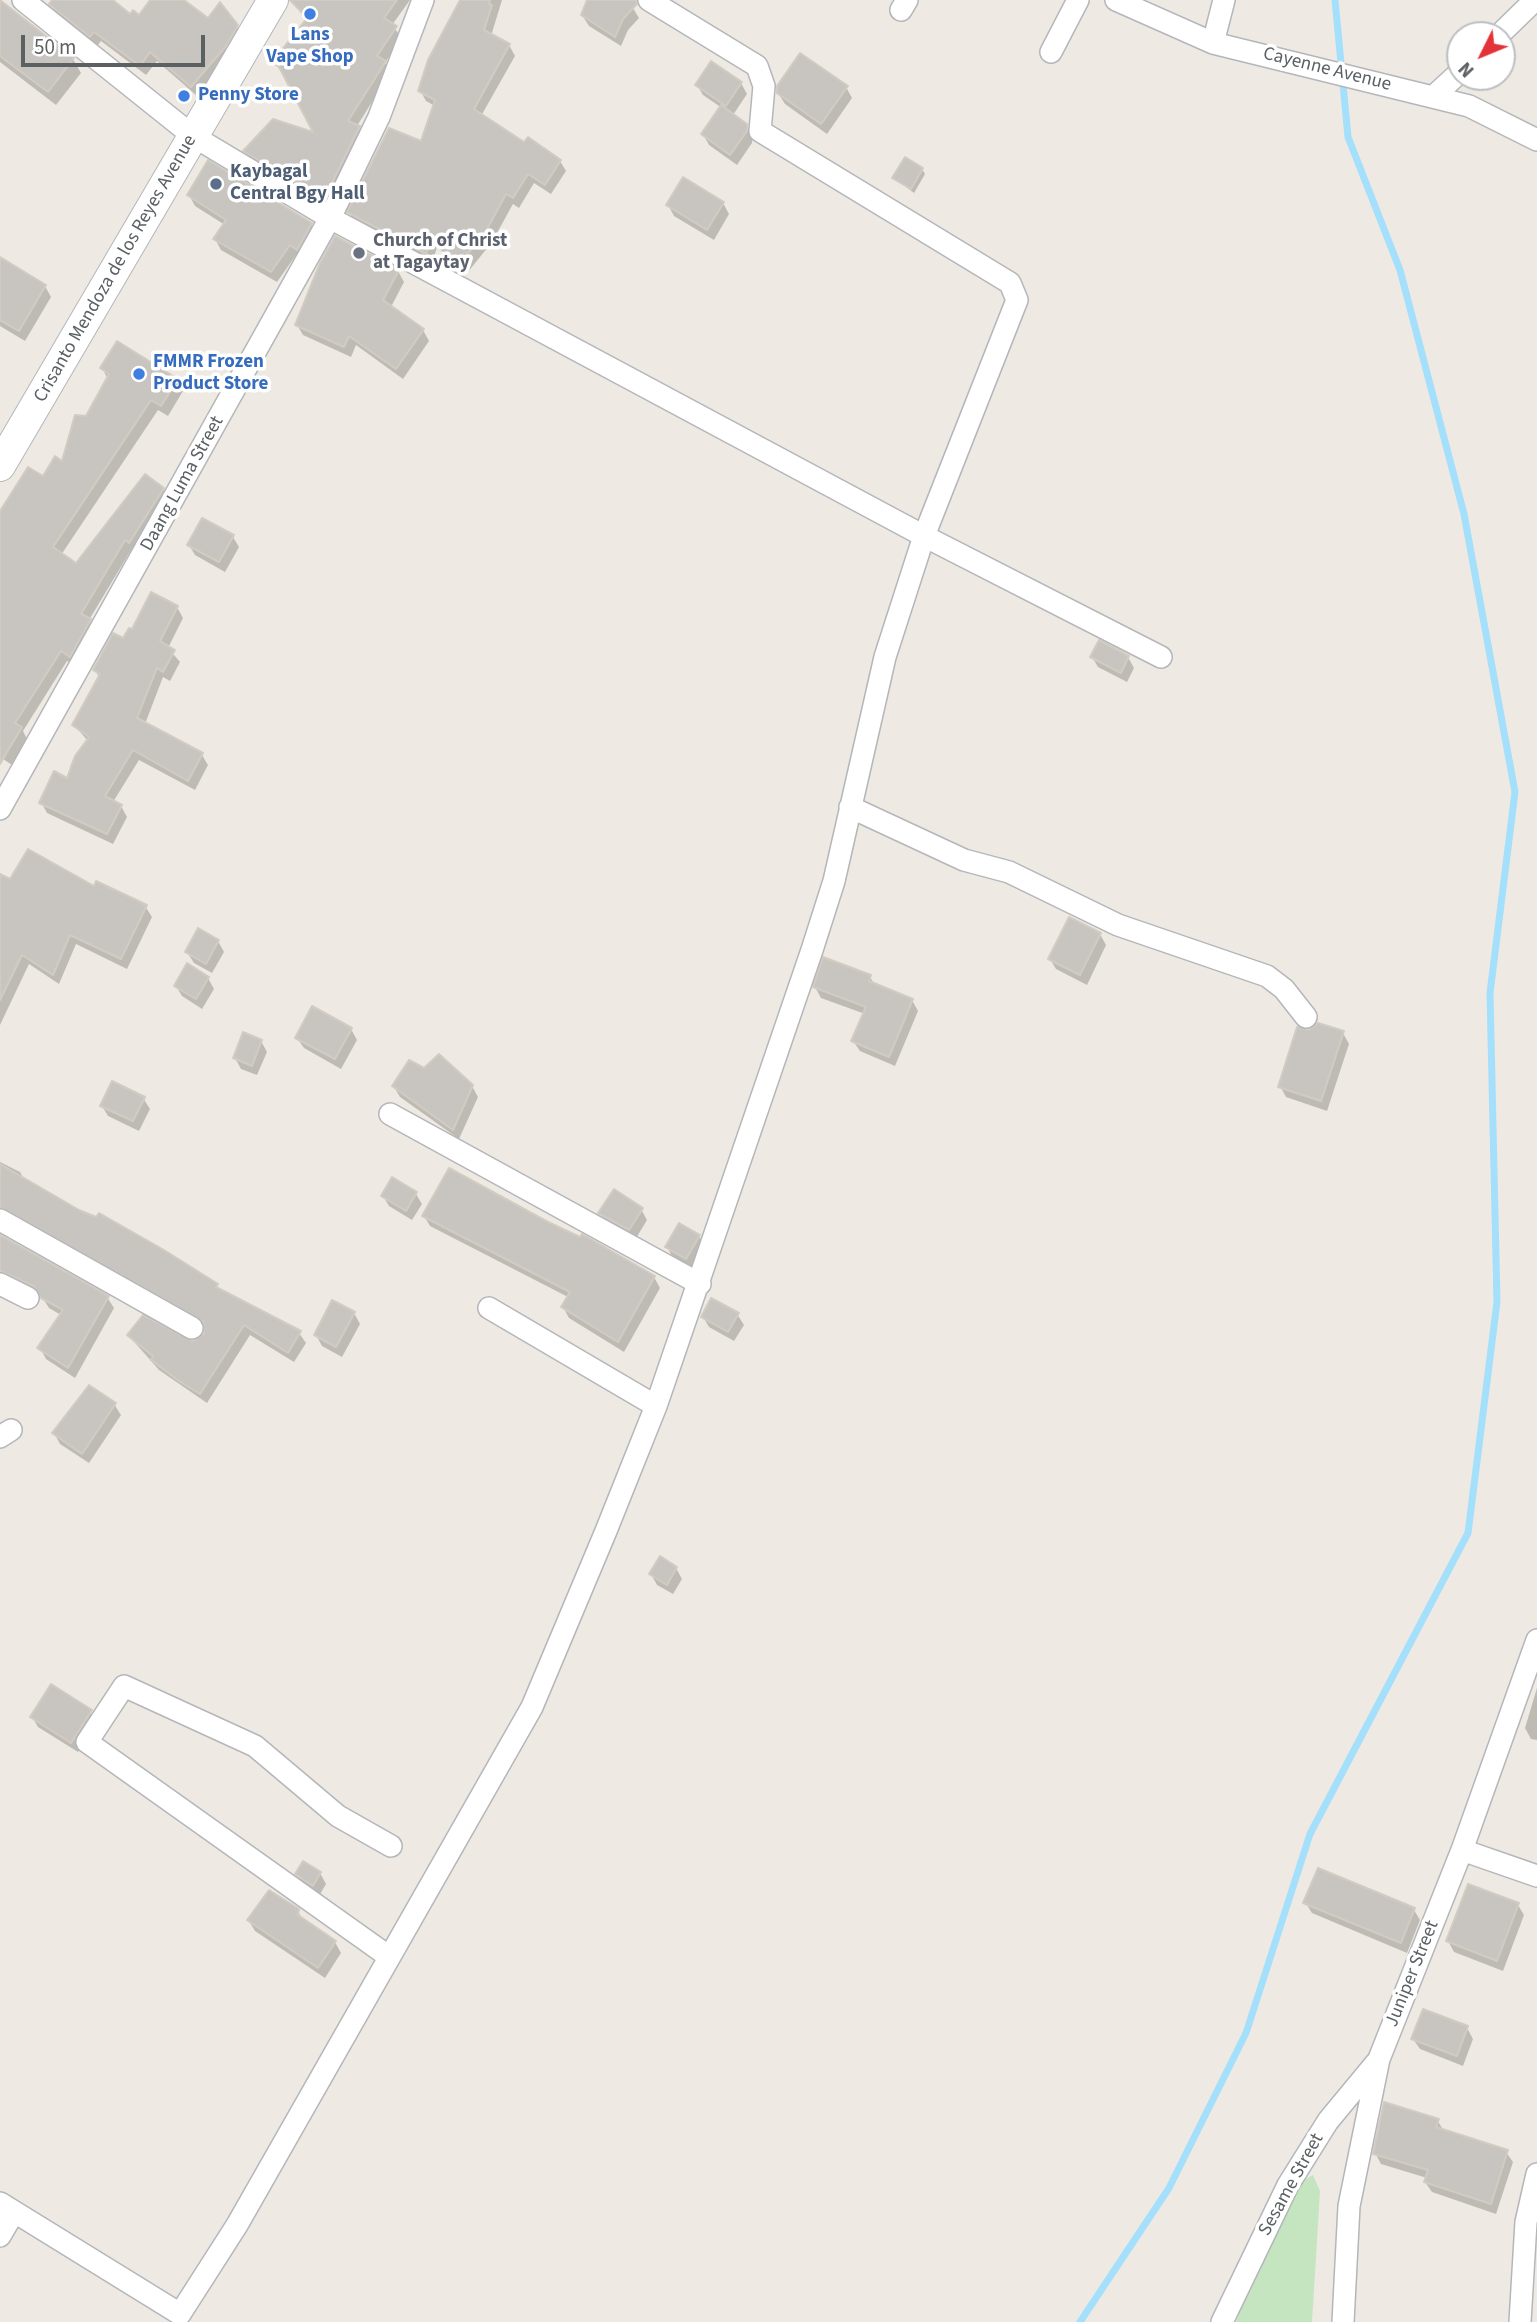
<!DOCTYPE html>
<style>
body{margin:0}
#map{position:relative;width:1537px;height:2322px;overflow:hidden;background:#eeeae3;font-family:"Source Sans 3",sans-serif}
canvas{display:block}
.north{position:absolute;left:1446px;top:21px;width:70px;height:70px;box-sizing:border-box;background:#fff;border:2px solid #bdbfc1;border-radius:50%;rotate:227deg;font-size:19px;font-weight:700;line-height:28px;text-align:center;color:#5b6063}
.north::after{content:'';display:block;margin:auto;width:24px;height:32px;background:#e43338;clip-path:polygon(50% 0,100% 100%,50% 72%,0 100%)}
.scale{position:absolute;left:21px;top:35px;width:184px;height:32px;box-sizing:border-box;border:4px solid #5b6063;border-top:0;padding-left:9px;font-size:21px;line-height:24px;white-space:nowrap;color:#5b6063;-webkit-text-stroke:5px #fff;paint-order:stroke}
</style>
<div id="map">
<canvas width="1537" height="2322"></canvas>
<div class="north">N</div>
<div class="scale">50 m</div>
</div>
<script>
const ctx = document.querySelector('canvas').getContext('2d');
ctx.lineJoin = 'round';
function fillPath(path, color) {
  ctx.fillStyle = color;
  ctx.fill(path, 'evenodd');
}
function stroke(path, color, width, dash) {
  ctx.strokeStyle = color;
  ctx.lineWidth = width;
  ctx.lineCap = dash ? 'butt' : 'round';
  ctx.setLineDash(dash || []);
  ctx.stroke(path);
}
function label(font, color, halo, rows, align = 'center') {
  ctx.font = font + ' "Source Sans 3",sans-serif';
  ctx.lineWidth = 7;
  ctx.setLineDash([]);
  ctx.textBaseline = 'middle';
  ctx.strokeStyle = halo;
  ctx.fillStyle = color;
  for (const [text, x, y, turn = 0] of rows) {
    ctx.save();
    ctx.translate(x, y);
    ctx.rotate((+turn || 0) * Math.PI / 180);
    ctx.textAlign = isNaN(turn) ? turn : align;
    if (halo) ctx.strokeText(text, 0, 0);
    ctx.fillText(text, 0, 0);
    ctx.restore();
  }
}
const green = new Path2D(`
 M1313,2175L1320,2191L1312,2322H1236L1252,2279L1298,2183Z`);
const shadow = new Path2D(`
 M54,0H111L130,17H139L152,0H182L208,20L237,26L243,37L231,57L197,96L157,61L146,75L101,41L97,46L57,15L51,4Z
 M304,0H410L392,25L401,37L385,63L390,73L357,126L365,138L330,209L251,161L245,151L317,135L286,77L274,62L307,21L297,7Z
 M462,0H502L491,36L509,45L515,56L481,116L525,145L560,161L566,171L551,194L534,183L519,208L513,204L492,242L468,272L437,247L432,264L355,223L349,212L422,143L435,106L426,101L420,90Z
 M589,0H628L639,18L628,30L621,46L589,26L582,15Z
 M0,1L73,59L81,73L56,105L0,62Z
 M741,83L747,94L733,115L746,125L753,136L752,143L737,165L709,145L703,134L722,108L703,95L697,85Z
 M846,87L852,98L827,134L785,104L778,93Z
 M922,169L925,174L914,193L894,178Z
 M684,179L723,203L729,214L714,240L674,216L668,205Z
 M189,195L311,224L317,235L304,259L296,255L277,282L221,250L215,239L225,225L195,206Z
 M0,259L45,286L51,297L25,341L0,326Z
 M398,271L404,282L391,307L423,330L429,341L403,379L356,345L351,357L303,335L297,325Z
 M102,368L177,380L183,391L168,416L158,410L61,555L76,566L163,489L169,500L136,553L131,550L89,620L96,631L76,666L67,661L23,731L27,739L12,765L0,757V515L63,463L108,379Z
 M233,537L239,547L225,572L195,555L189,545Z
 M177,607L183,618L168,648L180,662L170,681L163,677L145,724L202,755L208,765L195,790L139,760L113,802L121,806L127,817L113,844L47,813L41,802L68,780L88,741L74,725L100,679L95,670L132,632Z
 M1092,657H1128L1134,668L1127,682L1098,667Z
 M0,876L11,882L95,888L145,906L152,917L127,969L76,944L59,984L29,964L0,1025Z
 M1100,934L1106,945L1087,985L1056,969L1050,959Z
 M218,941L224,952L212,973L194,963L187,952Z
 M870,977L875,985L912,1000L918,1011L895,1066L860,1051L853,1041L865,1014L821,998L815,987Z
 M208,978L214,989L202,1009L182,996L176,986Z
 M351,1029L357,1040L341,1069L304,1048L297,1038Z
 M1343,1033L1349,1044L1327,1111L1286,1097L1280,1086Z
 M261,1041L267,1052L257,1075L241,1069L235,1058Z
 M425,1071L472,1086L478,1097L459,1139L400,1097L394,1087Z
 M143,1098L150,1109L139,1131L108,1116L102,1106Z
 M0,1162L20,1172L25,1181L78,1212L299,1333L306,1343L294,1362L250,1335L207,1403L159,1370L129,1336L193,1343L205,1336L206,1327L7,1217L0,1221Z
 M416,1194L422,1204L412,1220L389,1206L383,1196Z
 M641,1209L647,1220L635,1240L606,1224L600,1213Z
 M424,1216L547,1224L654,1277L660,1288L624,1352L569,1318L563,1307L568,1297L430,1226Z
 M699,1236L705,1247L693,1269L673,1258L667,1247Z
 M0,1237L107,1297L114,1308L75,1378L46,1359L40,1348L61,1315L49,1308L42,1297L5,1281L0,1284Z
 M354,1313L360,1324L342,1357L322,1346L316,1335Z
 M737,1314L744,1325L734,1341L709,1327L703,1317Z
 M114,1404L121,1415L89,1463L60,1444L54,1433Z
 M676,1568L682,1579L673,1594L657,1585L651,1574Z
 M1537,1688V1740L1531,1739L1525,1728Z
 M90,1712L97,1722L78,1752L38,1727L32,1717Z
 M304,1863L320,1873L326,1884L319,1896L303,1885L297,1874Z
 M1305,1902L1414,1910L1420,1920L1407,1953L1312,1913Z
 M1518,1905L1524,1915L1503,1971L1454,1952L1448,1941Z
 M297,1910L304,1921L335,1942L341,1953L325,1978L255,1931L249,1921Z
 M1467,2028L1473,2039L1463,2066L1420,2049L1413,2039Z
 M1437,2120L1444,2131L1506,2152L1513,2162L1496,2214L1432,2192L1425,2182L1427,2178L1381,2164L1375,2153Z`);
const stream = new Path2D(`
 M1080,2322L1169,2188L1246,2033L1310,1834L1468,1533L1497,1302L1490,993L1515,792L1464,514L1400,270L1348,137L1335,0`);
const building = new Path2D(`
 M0,0L74,58L48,92L0,56Z
 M52,0H113L130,14L133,10L139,15L150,0H184L208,18L220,2L238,25L226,46L191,87L150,52L140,66L94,32L90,37L49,4Z
 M290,0H397L384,18L397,26L377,56L386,61L348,121L360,126L324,199L243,151L273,119L313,132L279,67L272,62L307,18Z
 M460,0H490L489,4L492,5L484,30L510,44L474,109L524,142L528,137L561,160L545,185L528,174L513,198L506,194L486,231L461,262L431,238L426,254L347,212L389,128L421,141L435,100L418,91L428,60Z
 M587,0H636L637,4L623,19L615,37L581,15Z
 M800,53L848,86L821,124L777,93V86Z
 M711,61L742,82L726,106L695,85Z
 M721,105L747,124V131L730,155L701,134Z
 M905,157L923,168L911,189L892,178Z
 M208,160L312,223L297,250L290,245L271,272L213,239L226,220L187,195Z
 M683,177L724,202L707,230L666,205Z
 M335,236L399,270L383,300L424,329L396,369L349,336L344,347L295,325L320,263Z
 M0,257L46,285L19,331L0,320Z
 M117,341L178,379L161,406L151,400L53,547L76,563L145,474L164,488L129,543L125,540L81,614L91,619L70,657L61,651L15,723L22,727L0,764V511L28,467L43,476L55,456L62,461L75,415L86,416L109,374L100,368Z
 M202,518L234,535L219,562L187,545Z
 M151,592L178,606L160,641L175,650L163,672L157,668L137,718L203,753L188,781L133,750L105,796L122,805L107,834L39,803L54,771L67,778L75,756L89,737L72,725L100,674L93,670L113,633L123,638L129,628L132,629Z
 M1099,640L1129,656L1121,673L1090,657Z
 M28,849L94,886L96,881L147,905L121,959L70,935L53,975L22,955L0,1000V874L10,879Z
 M1069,917L1101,933L1080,975L1048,959Z
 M198,928L219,940L206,964L185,952Z
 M823,957L871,975L869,981L913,999L889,1057L851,1041L866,1007L813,987Z
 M187,963L209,977L196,999L174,986Z
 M312,1006L352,1028L335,1059L295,1038Z
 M1318,1023L1344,1031L1321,1101L1278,1087L1297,1027L1309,1030Z
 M243,1032L262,1040L252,1066L233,1058Z
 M439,1054L473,1085L453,1130L392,1086L409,1060L424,1068Z
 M112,1081L145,1097L133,1121L100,1106Z
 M0,1164L79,1210L96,1217L99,1213L164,1250L218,1284L216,1287L301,1331L288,1353L244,1325L200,1394L179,1381L151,1360L153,1356L127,1335L143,1315L193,1341L204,1334L203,1321L0,1207Z
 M449,1168L548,1222L580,1237L582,1234L655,1276L618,1342L561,1307L570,1292L422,1216Z
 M392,1177L417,1192L406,1211L381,1196Z
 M614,1189L643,1208L629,1230L598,1213Z
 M679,1223L700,1235L686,1259L665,1247Z
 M0,1235L109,1296L68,1368L37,1348L63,1310L41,1298L34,1286L0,1271Z
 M711,1298L739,1313L728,1332L701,1317Z
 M332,1300L355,1312L336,1347L314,1335Z
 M89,1385L116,1403L82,1454L52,1433Z
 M660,1556L677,1567L667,1585L649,1574Z
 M51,1684L92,1710L71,1743L30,1717Z
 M303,1861L321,1872L313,1886L295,1874Z
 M1318,1868L1415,1908L1401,1943L1303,1903Z
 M1468,1884L1519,1903L1497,1961L1446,1941Z
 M269,1890L299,1909L298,1915L336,1941L318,1968L247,1920Z
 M1423,2009L1468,2026L1457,2056L1411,2039Z
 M1384,2102L1439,2119L1436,2127L1508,2150L1491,2204L1424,2182L1428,2170L1373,2154Z`);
const street = new Path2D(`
 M23,0L193,136L330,218L924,536L1161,657
 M1116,0L1213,43L1469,106L1537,140
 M901,10L907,0
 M1499,35L1535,0
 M1213,43L1224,0
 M1051,52L1078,0
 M1434,96L1460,72
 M850,807L964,860L1009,872L1118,925L1267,976L1284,989L1306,1017
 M0,809L330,218L379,117L423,0
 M390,1114L700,1284
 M0,1220L192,1328
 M0,1284L28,1298
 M489,1308L656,1406
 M0,1437L11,1430
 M1462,1850L1537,1876
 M388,1956L87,1742L124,1686L255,1746L338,1816L391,1846
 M0,2203L180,2314L237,2225L532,1707L606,1531L656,1406L812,950L834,881L885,657L924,536L1017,300L1010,283L760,131L764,86L757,66L649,0
 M0,2236L14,2212
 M1222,2322L1288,2185L1328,2121L1376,2063
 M1343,2322L1349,2206L1379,2059L1462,1850L1537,1640
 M1520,2322L1526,2222L1537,2174`);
const secondary = new Path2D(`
 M0,466L273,0`);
const markers = [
 [310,14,7,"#3f7fe0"],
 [184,96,7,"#3f7fe0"],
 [216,184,7,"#5c6f8a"],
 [359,253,7,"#6b7280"],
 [139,374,7,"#3f7fe0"]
];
const shopNames = [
 ["Lans",310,36,"center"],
 ["Vape Shop",310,58,"center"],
 ["Penny Store",198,96],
 ["FMMR Frozen",153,363],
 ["Product Store",153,385]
];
const streetNames = [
 ["Cayenne Avenue",1327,70,14],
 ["Crisanto Mendoza de los Reyes Avenue",116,269,-60],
 ["Daang Luma Street",183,484,-61],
 ["Juniper Street",1413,1974,-68],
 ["Sesame Street",1292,2185,-61]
];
const serviceNames = [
 ["Kaybagal",230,173],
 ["Central Bgy Hall",230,195]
];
const worshipNames = [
 ["Church of Christ",373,242],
 ["at Tagaytay",373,264]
];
fillPath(green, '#c4e5c0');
fillPath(shadow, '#0003');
stroke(stream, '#a4dffc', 7);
fillPath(building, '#c8c5c0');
stroke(building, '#d2cbc2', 2);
stroke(street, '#b4b6ba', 24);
stroke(secondary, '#b2b7ba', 32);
stroke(street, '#fff', 21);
stroke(secondary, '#fff', 30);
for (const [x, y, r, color] of markers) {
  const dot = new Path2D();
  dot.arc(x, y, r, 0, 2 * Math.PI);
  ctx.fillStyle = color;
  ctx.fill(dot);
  stroke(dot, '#fff', 2.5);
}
label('bold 19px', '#366cbe', '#fff', shopNames, 'left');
label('19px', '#5b6063', '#fff', streetNames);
label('bold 19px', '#4e5e75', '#fff', serviceNames, 'left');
label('bold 19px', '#5b616d', '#fff', worshipNames, 'left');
</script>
